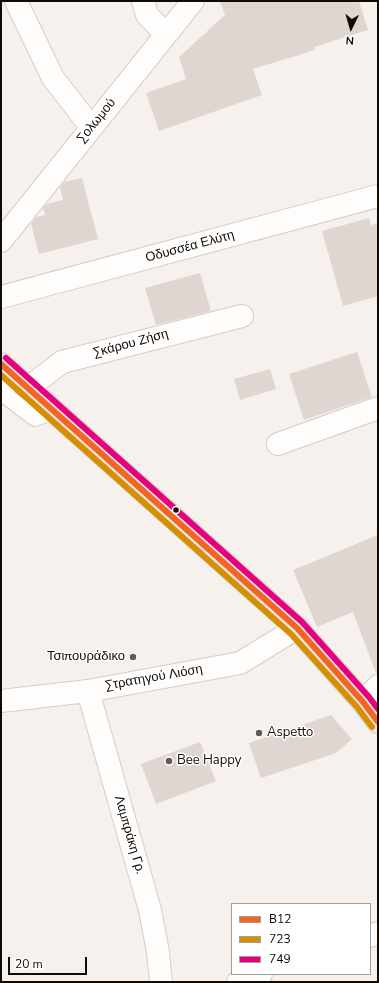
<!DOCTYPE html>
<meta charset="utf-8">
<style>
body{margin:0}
#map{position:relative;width:379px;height:983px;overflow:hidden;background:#f7f1ed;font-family:"Nunito Sans",sans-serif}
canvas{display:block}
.frame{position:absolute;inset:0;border:2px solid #120a05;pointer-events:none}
.legend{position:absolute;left:231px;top:903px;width:140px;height:72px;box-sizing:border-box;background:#fff;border:1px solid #a09d9b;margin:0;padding:5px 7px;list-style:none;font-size:12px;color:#120a05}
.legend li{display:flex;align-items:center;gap:8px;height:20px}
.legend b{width:20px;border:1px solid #a09d9b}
.north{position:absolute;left:331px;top:8px;width:40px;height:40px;-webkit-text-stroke:3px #fff;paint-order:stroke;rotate:185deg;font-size:11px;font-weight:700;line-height:16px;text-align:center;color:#120a05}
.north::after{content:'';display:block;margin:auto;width:14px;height:18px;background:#120a05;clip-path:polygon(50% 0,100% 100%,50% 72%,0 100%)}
.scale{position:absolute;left:8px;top:957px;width:79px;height:18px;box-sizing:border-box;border:2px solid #120a05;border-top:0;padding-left:5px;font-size:12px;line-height:14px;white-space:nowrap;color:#120a05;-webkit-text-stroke:3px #fff;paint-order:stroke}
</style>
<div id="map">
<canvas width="379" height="983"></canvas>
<div class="frame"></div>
<ul class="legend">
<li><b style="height:5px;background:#f26522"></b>Β12</li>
<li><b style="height:5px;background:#d58f01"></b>723</li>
<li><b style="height:5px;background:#e5007d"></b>749</li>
</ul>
<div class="north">N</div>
<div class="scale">20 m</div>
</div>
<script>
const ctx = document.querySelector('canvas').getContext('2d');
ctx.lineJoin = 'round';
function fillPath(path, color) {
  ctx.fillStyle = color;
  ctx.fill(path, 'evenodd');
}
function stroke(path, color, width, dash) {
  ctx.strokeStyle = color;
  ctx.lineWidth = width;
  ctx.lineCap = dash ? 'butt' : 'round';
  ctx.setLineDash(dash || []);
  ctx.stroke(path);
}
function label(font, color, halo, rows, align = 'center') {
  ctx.font = font + ' "Nunito Sans",sans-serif';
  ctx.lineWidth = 3;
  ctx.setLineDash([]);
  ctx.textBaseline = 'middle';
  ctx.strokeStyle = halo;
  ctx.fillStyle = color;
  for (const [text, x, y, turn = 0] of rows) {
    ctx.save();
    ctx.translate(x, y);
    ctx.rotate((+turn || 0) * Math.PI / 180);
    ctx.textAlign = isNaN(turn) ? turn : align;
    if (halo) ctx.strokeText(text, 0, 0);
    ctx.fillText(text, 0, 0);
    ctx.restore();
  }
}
const building = new Path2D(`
 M220,1H359L368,30L314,47L315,50L253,69L262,95L159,131L146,93L186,79L179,57L225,15Z
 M82,178L98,239L39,254L31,224L36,217L45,215L43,208L47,204L63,200L60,188L64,182Z
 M369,218L371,225L378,223V296L343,306L322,231Z
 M200,273L211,311L156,325L145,288Z
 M357,352L372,397L304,420L289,374Z
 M270,369L276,389L240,400L234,379Z
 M378,535V672L376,673L353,612L317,627L293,570Z
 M331,715L352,739L336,753L261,778L249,743Z
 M200,742L216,781L156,804L141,764Z`);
const service = new Path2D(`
 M6,369V396L35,418L54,411`);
const minor = new Path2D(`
 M16,1L53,78L91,127
 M143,1L147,15L166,34
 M28,388L62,362L242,316
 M278,444L378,408
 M88,691L150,910L158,952L161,982
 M1,701L88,691L240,663L297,628
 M363,702L378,686
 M370,936L378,933
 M238,982L261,974`);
const tertiary = new Path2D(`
 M1,241L193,1
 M1,297L378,196`);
const primary = new Path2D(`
 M1,364L297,628L363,702L378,722`);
const bus1 = new Path2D(`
 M1,364L297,628L363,702L378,722`);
const bus2 = new Path2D(`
 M1,375L291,634L357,707L372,727`);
const bus3 = new Path2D(`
 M6,358L302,622L369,697L378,709`);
const markers = [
 [176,510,3.5,"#120a05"],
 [133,657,4,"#625b56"],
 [259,733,4,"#625b56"],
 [169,761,4,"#625b56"]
];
const streetNames = [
 ["Σολωμού",97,121,-51],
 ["Οδυσσέα Ελύτη",190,247,-15],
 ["Σκάρου Ζήση",131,344,-15],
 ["Στρατηγού Λιόση",154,678,-10],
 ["Λαμπράκη Γρ.",129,835,74]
];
const poiNames = [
 ["Τσιπουράδικο",125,657,"right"],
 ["Aspetto",267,733],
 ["Bee Happy",177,761]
];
fillPath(building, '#dfd6d2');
stroke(service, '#d5cdc8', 18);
stroke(minor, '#d5cdc8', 24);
stroke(tertiary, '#d5cdc8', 24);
stroke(primary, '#d1cecb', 24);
stroke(service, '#fefdfc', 16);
stroke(minor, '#fefdfc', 22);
stroke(tertiary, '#fefdfc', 22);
stroke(primary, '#eee4e5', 22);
stroke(bus1, '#f26522', 6);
stroke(bus2, '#d58f01', 6);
stroke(bus3, '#e5007d', 6);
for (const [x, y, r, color] of markers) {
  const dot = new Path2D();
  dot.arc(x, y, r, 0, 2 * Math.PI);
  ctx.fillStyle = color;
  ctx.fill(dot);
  stroke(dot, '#fff', 1.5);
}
label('13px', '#120a05', '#fff', streetNames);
label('13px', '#120a05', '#fff', poiNames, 'left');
</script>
